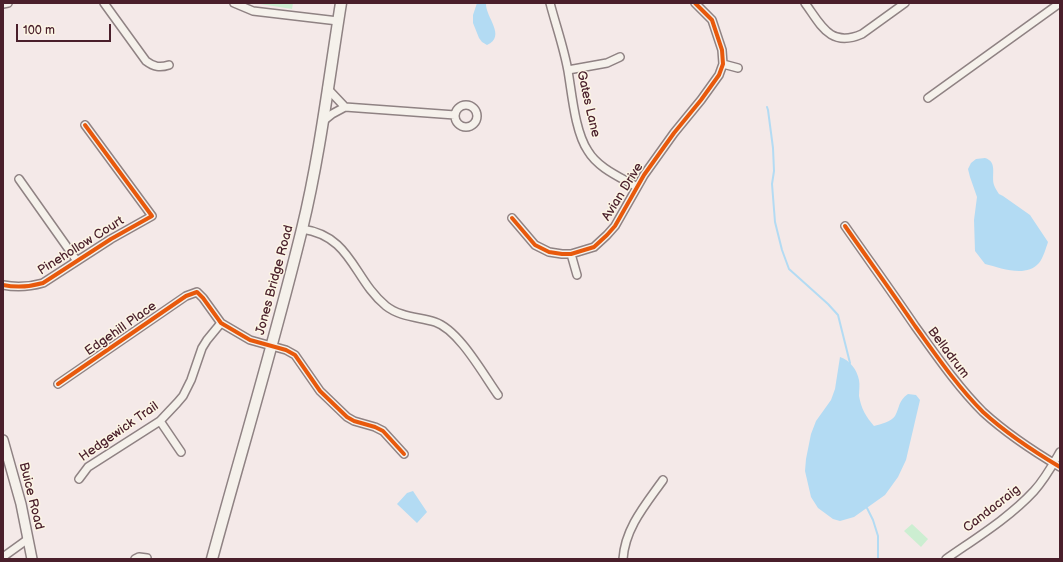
<!DOCTYPE html>
<style>
body{margin:0}
#map{position:relative;width:1063px;height:562px;overflow:hidden;background:#f4e9e8;font-family:"Balsamiq Sans",sans-serif}
canvas{display:block}
.frame{position:absolute;inset:0;border:4px solid #4a1f2b;pointer-events:none}
.scale{position:absolute;left:16px;top:24px;width:95px;height:18px;box-sizing:border-box;border:2px solid #4a1f2b;border-top:0;padding-left:5px;font-size:12px;line-height:14px;white-space:nowrap;color:#4a1f2b;-webkit-text-stroke:3px #fcf5e5;paint-order:stroke}
</style>
<div id="map">
<canvas width="1063" height="562"></canvas>
<div class="frame"></div>
<div class="scale">100 m</div>
</div>
<script>
const ctx = document.querySelector('canvas').getContext('2d');
ctx.lineJoin = 'round';
function fillPath(path, color) {
  ctx.fillStyle = color;
  ctx.fill(path, 'evenodd');
}
function stroke(path, color, width, dash) {
  ctx.strokeStyle = color;
  ctx.lineWidth = width;
  ctx.lineCap = dash ? 'butt' : 'round';
  ctx.setLineDash(dash || []);
  ctx.stroke(path);
}
function label(font, color, halo, rows, align = 'center') {
  ctx.font = font + ' "Balsamiq Sans",sans-serif';
  ctx.lineWidth = 3;
  ctx.setLineDash([]);
  ctx.textBaseline = 'middle';
  ctx.strokeStyle = halo;
  ctx.fillStyle = color;
  for (const [text, x, y, turn = 0] of rows) {
    ctx.save();
    ctx.translate(x, y);
    ctx.rotate((+turn || 0) * Math.PI / 180);
    ctx.textAlign = isNaN(turn) ? turn : align;
    if (halo) ctx.strokeText(text, 0, 0);
    ctx.fillText(text, 0, 0);
    ctx.restore();
  }
}
const green = new Path2D(`
 M254,3H293L292,9Z
 M912,524L928,539L921,547L904,531Z`);
const water = new Path2D(`
 M477,3H486C485,17 507,36 487,45L482,42L479,38L473,23V15Z
 M985,158C998,162 991,175 994,185C995,188 997,191 999,194L1003,196L1030,215L1048,242C1046,248 1043,258 1039,263C1026,278 1001,268 985,264L975,251L974,220L977,197L970,177L968,169L971,163L976,159Z
 M840,357C850,360 857,370 859,380C860,385 859,390 859,396C861,408 866,417 874,426C881,424 891,422 895,416C900,407 898,401 908,394L916,395L920,400L906,460L898,477L885,495L854,517L840,521L833,519L818,508L811,497L805,471L806,459L811,434L816,421L831,400L835,389Z
 M413,491L427,512L417,523L397,504L407,493Z`);
const stream = new Path2D(`
 M767,107L768,110L773,148L774,171L772,184L775,222L782,250L789,269L828,304L838,315L850,363
 M867,508L873,520L878,536V559`);
const minor = new Path2D(`
 M104,3L146,61C154,67 160,68 169,65
 M234,3L253,11L338,21
 M550,3C556,26 564,48 568,71C572,94 575,132 588,151C598,168 620,177 637,187
 M805,3C821,25 830,48 862,34L905,3
 M3,4L8,3
 M723,64L738,68
 M568,70L607,63L620,57
 M928,98L1060,3
 M455 116a11 11 0 1 1 22 0a11 11 0 1 1-22 0Z
 M345,107L455,115
 M322,122L332,114L345,107L327,88
 M19,179L77,261
 M512,218L535,245L549,252L562,254H571L594,247L607,235L615,226L644,175L674,133L701,100L719,75L723,64L722,50L712,20L695,3
 M845,226C868,259 892,292 915,326C936,355 957,386 983,412C1006,433 1033,451 1060,467
 M302,229C352,236 353,279 386,306C400,317 419,317 435,322C459,330 483,374 498,395
 M571,254L577,275
 M3,285C18,288 29,287 43,283L111,239L152,216L85,125
 M58,384L186,296L197,292L203,298L221,323L250,340L286,350L295,355L320,391L347,417L354,421L375,427L383,431L404,454
 M160,421L181,452
 M79,479L88,467L160,421L177,403L183,396L191,380L202,348L207,340L221,323
 M3,557L28,539
 M135,559L139,557L147,558
 M623,559C625,528 646,504 663,480
 M946,559C976,538 1009,518 1034,491C1045,479 1052,466 1060,452`);
const tertiary = new Path2D(`
 M3,440L21,504L32,559`);
const secondary = new Path2D(`
 M212,559C242,449 275,340 302,229C320,155 329,78 341,3`);
const cycleway = new Path2D(`
 M512,218L535,245L549,252L562,254H571L594,247L607,235L615,226L644,175L674,133L701,100L719,75L723,64L722,50L712,20L695,3
 M845,226C868,259 892,292 915,326C936,355 957,386 983,412C1006,433 1033,451 1060,467
 M3,285C18,288 29,287 43,283L111,239L152,216L85,125
 M58,384L186,296L197,292L203,298L221,323L250,340L286,350L295,355L320,391L347,417L354,421L375,427L383,431L404,454`);
const streetNames = [
 ["Gates Lane",588,104,77],
 ["Avian Drive",623,192,-58],
 ["Pinehollow Court",81,246,-32],
 ["Jones Bridge Road",275,280,-75],
 ["Edgehill Place",121,329,-35],
 ["Belladrum",948,353,53],
 ["Hedgewick Trail",119,432,-35],
 ["Buice Road",31,496,76],
 ["Candacraig",992,509,-38]
];
fillPath(green, '#cceed1');
fillPath(water, '#b3dbf3');
stroke(stream, '#b3dbf3', 2);
stroke(minor, '#8f8283', 10);
stroke(tertiary, '#8f8283', 12);
stroke(secondary, '#8f8283', 13);
stroke(minor, '#f5f1eb', 7);
stroke(tertiary, '#f5f1eb', 9);
stroke(secondary, '#f5f1eb', 10);
stroke(cycleway, '#e8590c', 4);
label('13px', '#4a1f2b', '#fcf5e5', streetNames);
</script>
